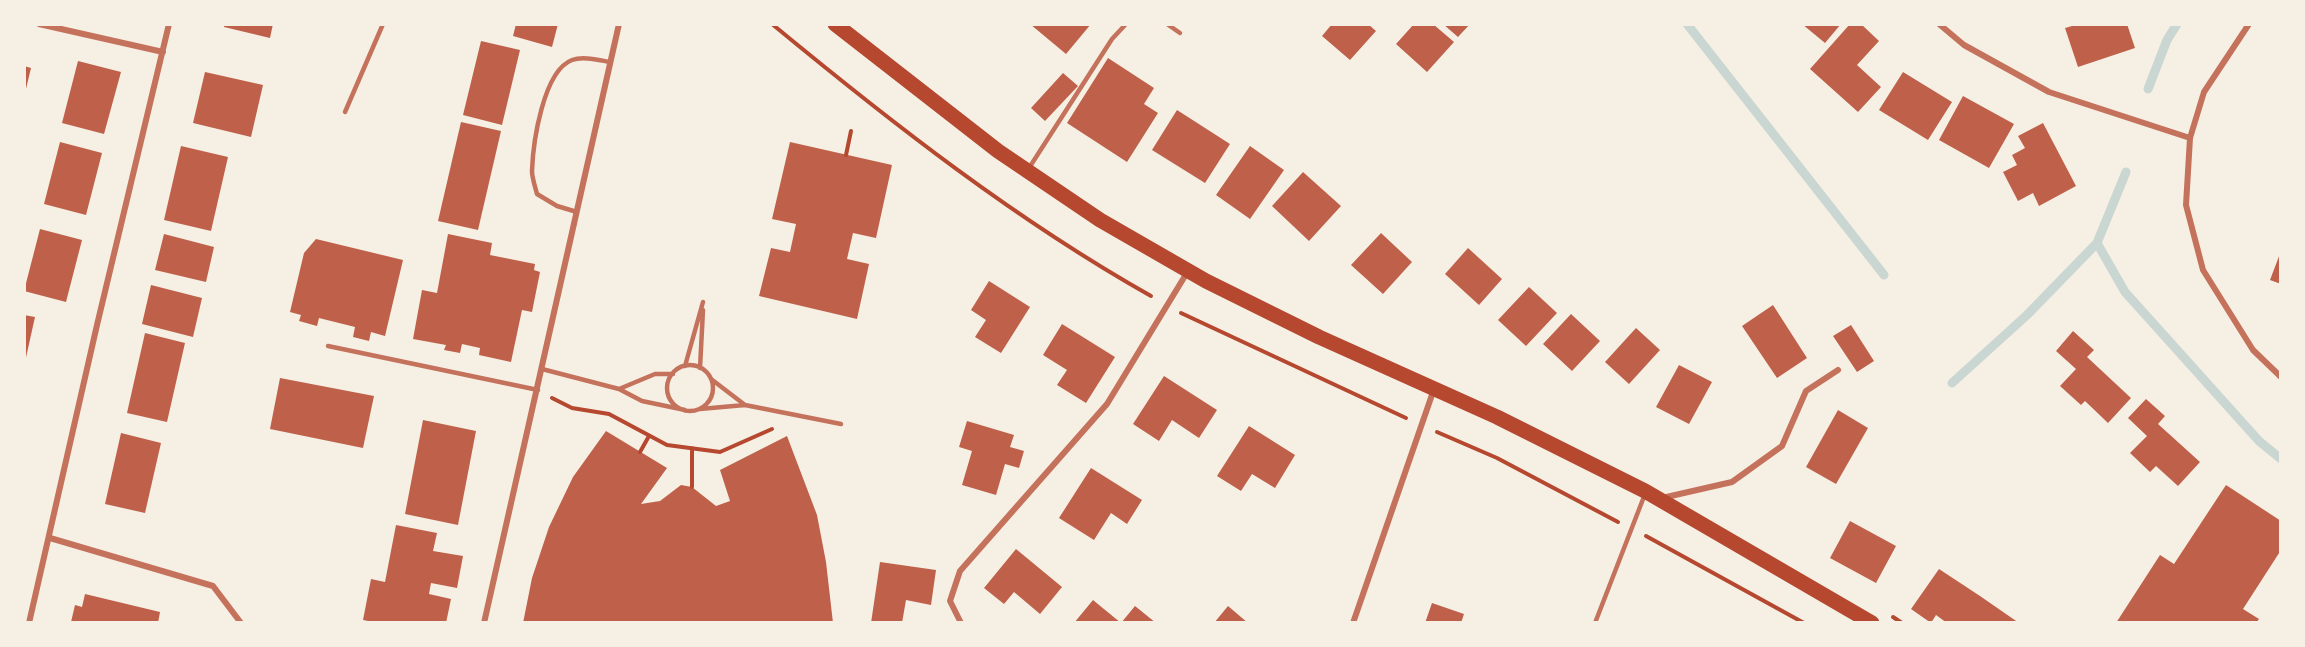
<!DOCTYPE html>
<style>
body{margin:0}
#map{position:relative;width:2305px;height:647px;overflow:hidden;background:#f6efe4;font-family:Barlow,sans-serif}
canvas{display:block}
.frame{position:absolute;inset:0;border:26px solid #f6efe4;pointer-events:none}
</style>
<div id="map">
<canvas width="2305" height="647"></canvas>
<div class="frame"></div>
</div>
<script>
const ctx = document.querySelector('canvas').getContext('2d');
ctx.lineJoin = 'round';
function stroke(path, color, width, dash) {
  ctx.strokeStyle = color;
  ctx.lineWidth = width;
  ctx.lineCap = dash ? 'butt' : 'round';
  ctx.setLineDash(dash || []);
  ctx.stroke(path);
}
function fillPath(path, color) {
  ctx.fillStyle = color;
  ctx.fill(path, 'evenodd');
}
const stream = new Path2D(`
 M1687,24L1884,275
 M2148,89L2167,40L2177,24
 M2126,172L2097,243L2125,292L2259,441L2281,459
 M1952,383L2027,315L2097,243`);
const building = new Path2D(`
 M224,24H273L270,38L224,27Z
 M516,24H558L552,47L513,36Z
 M1030,24H1091L1066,54Z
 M1332,24H1368L1376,31L1350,60L1322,36Z
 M1414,24H1433L1454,42L1427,72L1396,44Z
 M1443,24H1470L1458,37Z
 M1802,24H1841L1825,43Z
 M1850,24H1861L1879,41L1857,65L1881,87L1858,112L1810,69Z
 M2079,24H2127L2135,48L2078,67L2065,28Z
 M481,41L520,50L502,125L463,115Z
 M1108,58L1154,88L1144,104L1158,113L1127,162L1067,123Z
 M78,61L121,72L104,134L62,123Z
 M24,66L31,68L25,93H24Z
 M205,72L263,85L251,137L193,123Z
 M1903,72L1952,102L1928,140L1879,110Z
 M1063,73L1078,86L1045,121L1031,108Z
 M1963,96L2014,124L1989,168L1939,140Z
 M1177,110L1230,144L1205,183L1152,150Z
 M461,122L501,131L478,230L438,221Z
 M2043,123L2076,186L2039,206L2033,193L2018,201L2003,172L2017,165L2012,155L2025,148L2018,136Z
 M60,142L102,153L86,215L44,204Z
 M790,142L892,165L876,238L853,233L847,259L869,264L857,319L759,296L771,248L790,252L796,224L772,219Z
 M181,146L228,157L211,231L164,220Z
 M1250,146L1284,170L1250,219L1216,195Z
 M1303,172L1341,206L1309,241L1272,206Z
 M40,229L82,240L66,302L24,291Z
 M1381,233L1412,262L1383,294L1351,265Z
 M164,234L214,247L206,282L155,270Z
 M448,234L492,243L490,255L535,264L534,270L540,272L532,312L522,310L511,362L479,355L480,348L462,344L460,353L444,350L446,345L413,339L422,290L437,293Z
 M316,239L403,260L385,336L371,332L369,341L353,337L355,327L319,318L317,326L299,321L301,315L290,312L304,253Z
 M1468,248L1502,279L1479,305L1445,274Z
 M2281,251V284L2270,280Z
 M989,281L1030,307L1001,353L975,337L986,320L971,310Z
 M151,285L202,298L193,337L142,324Z
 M1529,287L1557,313L1526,346L1498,320Z
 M1773,305L1807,358L1777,378L1742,326Z
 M1571,314L1600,341L1572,371L1543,344Z
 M24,315L35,317L25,362H24Z
 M1062,324L1115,357L1086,403L1057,385L1067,370L1043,355Z
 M1851,325L1874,361L1857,372L1833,336Z
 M1636,328L1660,350L1629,384L1605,362Z
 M2073,331L2094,350L2087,357L2131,398L2108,423L2085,401L2081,405L2060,386L2076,369L2056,351Z
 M145,333L185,343L167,422L127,413Z
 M1679,365L1712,382L1689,424L1656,407Z
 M1164,376L1217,410L1199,438L1172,420L1159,441L1133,424Z
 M280,378L374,396L363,448L270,429Z
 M2146,399L2165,416L2158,424L2200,462L2178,486L2156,466L2150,472L2130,453L2147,436L2128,418Z
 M1838,410L1868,428L1836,484L1806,467Z
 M423,420L476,431L458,525L405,514Z
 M967,421L1014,435L1010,447L1024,451L1019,468L1005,464L996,495L962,485L972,451L959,447Z
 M1249,426L1295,455L1275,488L1252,474L1241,491L1217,476Z
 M606,431L667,468L641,504L660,501L681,485L692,487L716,506L730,501L720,470L787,436L817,515L826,562L833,623H523L532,578L549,527L573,477Z
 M121,433L161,443L145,513L105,504Z
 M1091,468L1142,500L1127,524L1111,513L1094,540L1059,518Z
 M2226,485L2281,521V550L2243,609L2259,619L2256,623H2116L2160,555L2174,564Z
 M1850,521L1896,546L1876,583L1830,558Z
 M396,525L437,533L433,551L463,556L457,588L431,583L429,594L451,599L446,623H378L363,620L371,579L385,582Z
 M1016,549L1062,587L1040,614L1014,592L1004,604L984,588Z
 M880,562L936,570L931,605L906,600L902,623H871Z
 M1939,569L1980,596L2019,623H1947L1936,615L1931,623L1911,609Z
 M85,594L160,612L158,623L71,622L75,605L82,607Z
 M1093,600L1121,623L1135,606L1156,623H1074Z
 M1432,603L1464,614L1461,623H1425Z
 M1228,606L1248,623H1214Z`);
const path = new Path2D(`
 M772,24C892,123 1016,220 1151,296
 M846,155L851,131
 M1181,313L1406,418
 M552,398L572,408L609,414L667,445L720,452L772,429
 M1437,432L1497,458L1618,522
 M692,448V487
 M640,452L649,436
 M1646,536L1804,623
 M1893,617L1902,623`);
const service = new Path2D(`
 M1167,24L1180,33
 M345,112L383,24
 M1029,168L1112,39L1126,24
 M577,212L557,206L537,194C535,186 532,178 532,171C533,143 543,71 572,60C583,56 598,60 610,62
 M328,346L538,390
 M667 388a23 23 0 1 1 46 0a23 23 0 1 1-46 0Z
 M685,366L703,302
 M700,368L703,310
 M542,369L619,389L642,401L685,410
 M711,379L745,405L841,424
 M619,389L655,374H673
 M700,409L745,405
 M1595,623L1645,494`);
const minor = new Path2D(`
 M39,24L163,52
 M1939,24L1964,45L2049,92L2190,138
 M2249,24L2204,92L2190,138L2186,205L2203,270L2253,350L2281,377
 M1662,498L1732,482L1782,446L1806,391L1838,370
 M50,538L213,586L241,623
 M29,623L97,325L169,24
 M484,623L619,24
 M961,623L950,601L960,571L1107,404L1188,271
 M1353,623L1434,389`);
const primary = new Path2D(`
 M835,24L998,151L1100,220L1206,281L1319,337L1497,417L1645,491L1872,623`);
stroke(stream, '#c9d6d2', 9);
fillPath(building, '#bf614a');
stroke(path, '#b5482f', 4);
stroke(service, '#c5725c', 4.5);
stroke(minor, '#c5725c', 6);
stroke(primary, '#b5482f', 15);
</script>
